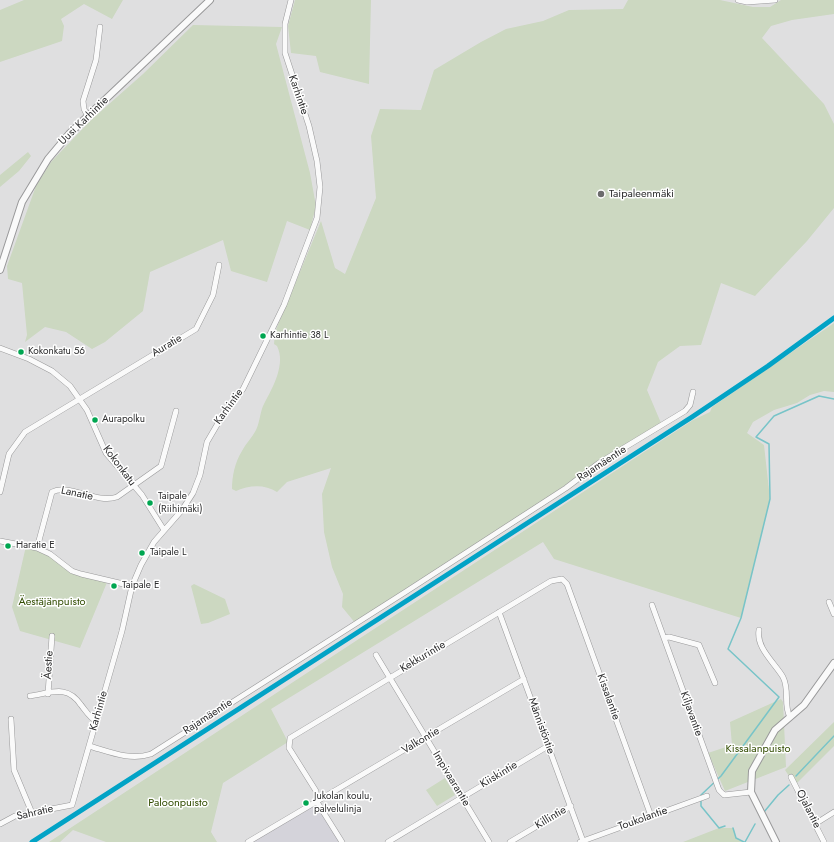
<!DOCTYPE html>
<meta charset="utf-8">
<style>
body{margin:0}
canvas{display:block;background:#dfdfe0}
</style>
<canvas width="834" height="842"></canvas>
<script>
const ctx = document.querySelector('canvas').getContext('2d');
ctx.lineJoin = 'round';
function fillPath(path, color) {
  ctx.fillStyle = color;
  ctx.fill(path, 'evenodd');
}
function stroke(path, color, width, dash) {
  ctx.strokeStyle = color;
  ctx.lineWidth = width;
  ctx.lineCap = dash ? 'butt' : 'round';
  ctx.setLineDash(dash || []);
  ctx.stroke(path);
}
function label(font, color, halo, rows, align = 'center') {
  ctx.font = font + ' Jost,sans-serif';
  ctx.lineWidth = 3;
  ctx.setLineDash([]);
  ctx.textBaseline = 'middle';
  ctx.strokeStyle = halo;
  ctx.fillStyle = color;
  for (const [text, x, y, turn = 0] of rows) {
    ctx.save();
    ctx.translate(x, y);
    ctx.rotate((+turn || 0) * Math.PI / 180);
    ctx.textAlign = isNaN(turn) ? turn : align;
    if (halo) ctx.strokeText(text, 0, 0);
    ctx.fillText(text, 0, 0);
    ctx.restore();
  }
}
const built = new Path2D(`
 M317,802L342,842H248Z`);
const green = new Path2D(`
 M24,0H123L112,19L84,4L61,19L64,26L62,41L0,62V10Z
 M295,0H371L369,84L320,72L316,56L291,53L288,26Z
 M628,0H720L753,7H770L781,0H834V14L792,20L771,26L762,38L824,104L834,124V208L807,241L755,296L721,283L701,345L680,346L658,362L647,390L661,423L356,624L342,607L343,594L332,567L324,532L322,494L331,468L287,482L277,492C265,484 249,485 236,491L232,489C232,476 235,462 242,451C246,443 252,438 256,430C260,422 260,411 264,404C273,387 286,364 277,346L274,344L275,332L321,221L335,268L345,274L376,198L371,136L380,109L421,110L434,70L481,42L506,29L543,21L569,10L623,9Z
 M193,25L282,27L276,44L310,173L316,206L310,230L287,221L267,282L231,271L223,240L150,272L143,311L105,342L92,349L66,332L45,327L25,342L27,335L22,283L8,279L7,266L36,186L51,162L91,120L143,74Z
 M28,152L31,156L19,171L0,187V175Z
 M834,323V392L824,391L810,395L797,403L774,410L753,422L747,433L764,445L770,499L741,618L554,559L543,542L271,709L288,742L223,783L211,832L217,842H106L73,830L60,842H49L693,420L710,412L712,407Z
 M26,546L37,548L72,571L108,580L80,648L20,631L12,607Z
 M194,584L225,599L230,614L208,623L201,624L191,586Z
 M781,699L783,702L786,767L725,791L708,753L732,745L730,722Z
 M834,722V746L795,785L785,770Z
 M445,778L455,795L437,806L426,790Z
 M719,828H733L736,838L743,842H683Z`);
const stream = new Path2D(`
 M796,776L834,736
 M701,795L721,776L779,697L728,649L741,618L770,499L769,444L756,437L774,416L819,396L834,399
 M701,801V806L719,828L725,826
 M764,812L778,795L789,785
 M733,828L736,838L744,842
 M745,842L755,824`);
const minor = new Path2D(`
 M738,0L747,2L775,0
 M88,117L84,109L83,101L96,60L100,27
 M0,348L29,359L52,371L70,386L87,410L106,453L142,495L164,530
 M0,492L9,454L25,432L196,329L213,295L219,265
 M0,541L37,548L50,554L72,571L81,574L132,586
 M37,548L52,492C68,483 96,504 117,497L161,466L176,411
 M829,602L834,614
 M652,605L719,790L724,795L751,792
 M499,612L583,841
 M759,630C756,648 774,662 783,677C790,691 783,704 790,717
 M664,638L669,637L699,645L715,683
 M376,655L489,842
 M48,694L52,636
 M30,696C51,693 67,684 81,705C86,711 89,717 96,721
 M11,719L14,770L32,813
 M89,746C110,752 130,761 151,754L407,591L566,488L599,463L685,411L690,405L693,392
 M791,777L824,842
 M0,824L15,816L72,805L122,631L132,586L141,565L154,542L182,510L193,493L200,475L207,442L224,413L243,389L284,305L317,218L320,187L317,161L309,126L285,53V24L291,0
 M815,824L834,812
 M248,842L524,679
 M342,842L317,802L316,791L289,748L290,738L551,581L562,579L567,584L651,816
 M388,842L548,746
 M510,842L571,806
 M580,842L707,796`);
const tertiary = new Path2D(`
 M0,270L22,202L48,159L69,134L210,0
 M776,842L751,792L752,771L775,730L804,705L834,663`);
const rail1 = new Path2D(`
 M32,842L692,417L768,366L834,318`);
const markers = [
 [601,194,4,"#6b6b6c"],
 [263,336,3.5,"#00a651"],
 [21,352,3.5,"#00a651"],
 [95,420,3.5,"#00a651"],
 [150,503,3.5,"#00a651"],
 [8,546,3.5,"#00a651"],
 [142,553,3.5,"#00a651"],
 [114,586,3.5,"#00a651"],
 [306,803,3.5,"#00a651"]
];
const busNames = [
 ["Karhintie 38 L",270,336],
 ["Kokonkatu 56",28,352],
 ["Aurapolku",102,420],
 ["Taipale",158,497],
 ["(Riihimäki)",158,510],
 ["Haratie E",16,546],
 ["Taipale L",150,553],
 ["Taipale E",122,586],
 ["Jukolan koulu,",314,797],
 ["palvelulinja",314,810]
];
const streetNames = [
 ["Karhintie",298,95,71],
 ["Uusi Karhintie",84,121,-44],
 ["Auratie",167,346,-31],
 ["Karhintie",229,407,-54],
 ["Rajamäentie",602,464,-33],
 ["Kokonkatu",119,466,53],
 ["Lanatie",77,494,12],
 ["Kekkurintie",423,657,-31],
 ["Äestie",49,665,-86],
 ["Kissalantie",608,697,70],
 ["Karhintie",99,711,-74],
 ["Kiljavantie",691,714,70],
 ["Rajamäentie",208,717,-33],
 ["Männistöntie",541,726,70],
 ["Valkontie",421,741,-31],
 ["Kiiskintie",499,775,-31],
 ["Impivaarantie",451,779,59],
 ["Ojalantie",808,809,63],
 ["Sahratie",35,813,-13],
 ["Killintie",551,818,-31],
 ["Toukolantie",643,819,-20]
];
const poiNames = [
 ["Taipaleenmäki",609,194]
];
const parkNames = [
 ["Äestäjänpuisto",52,602],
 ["Kissalanpuisto",758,749],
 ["Paloonpuisto",178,803]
];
fillPath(built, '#d4d3da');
fillPath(green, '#ccd8c1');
stroke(stream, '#78c4c8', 1.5);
stroke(minor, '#99999a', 6);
stroke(tertiary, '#99999a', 8);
stroke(minor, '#fafafa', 5);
stroke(tertiary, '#fafafa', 6);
stroke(rail1, '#02a3c6', 5);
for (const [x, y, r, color] of markers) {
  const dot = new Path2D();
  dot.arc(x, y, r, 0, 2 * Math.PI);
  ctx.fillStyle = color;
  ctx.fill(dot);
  stroke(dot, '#fff', 1.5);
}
label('10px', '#2d2d2e', '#fff', busNames, 'left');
label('11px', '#2d2d2e', '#fff', streetNames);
label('11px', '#2d2d2e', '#fff', poiNames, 'left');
label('11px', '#314c00', '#fff', parkNames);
</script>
